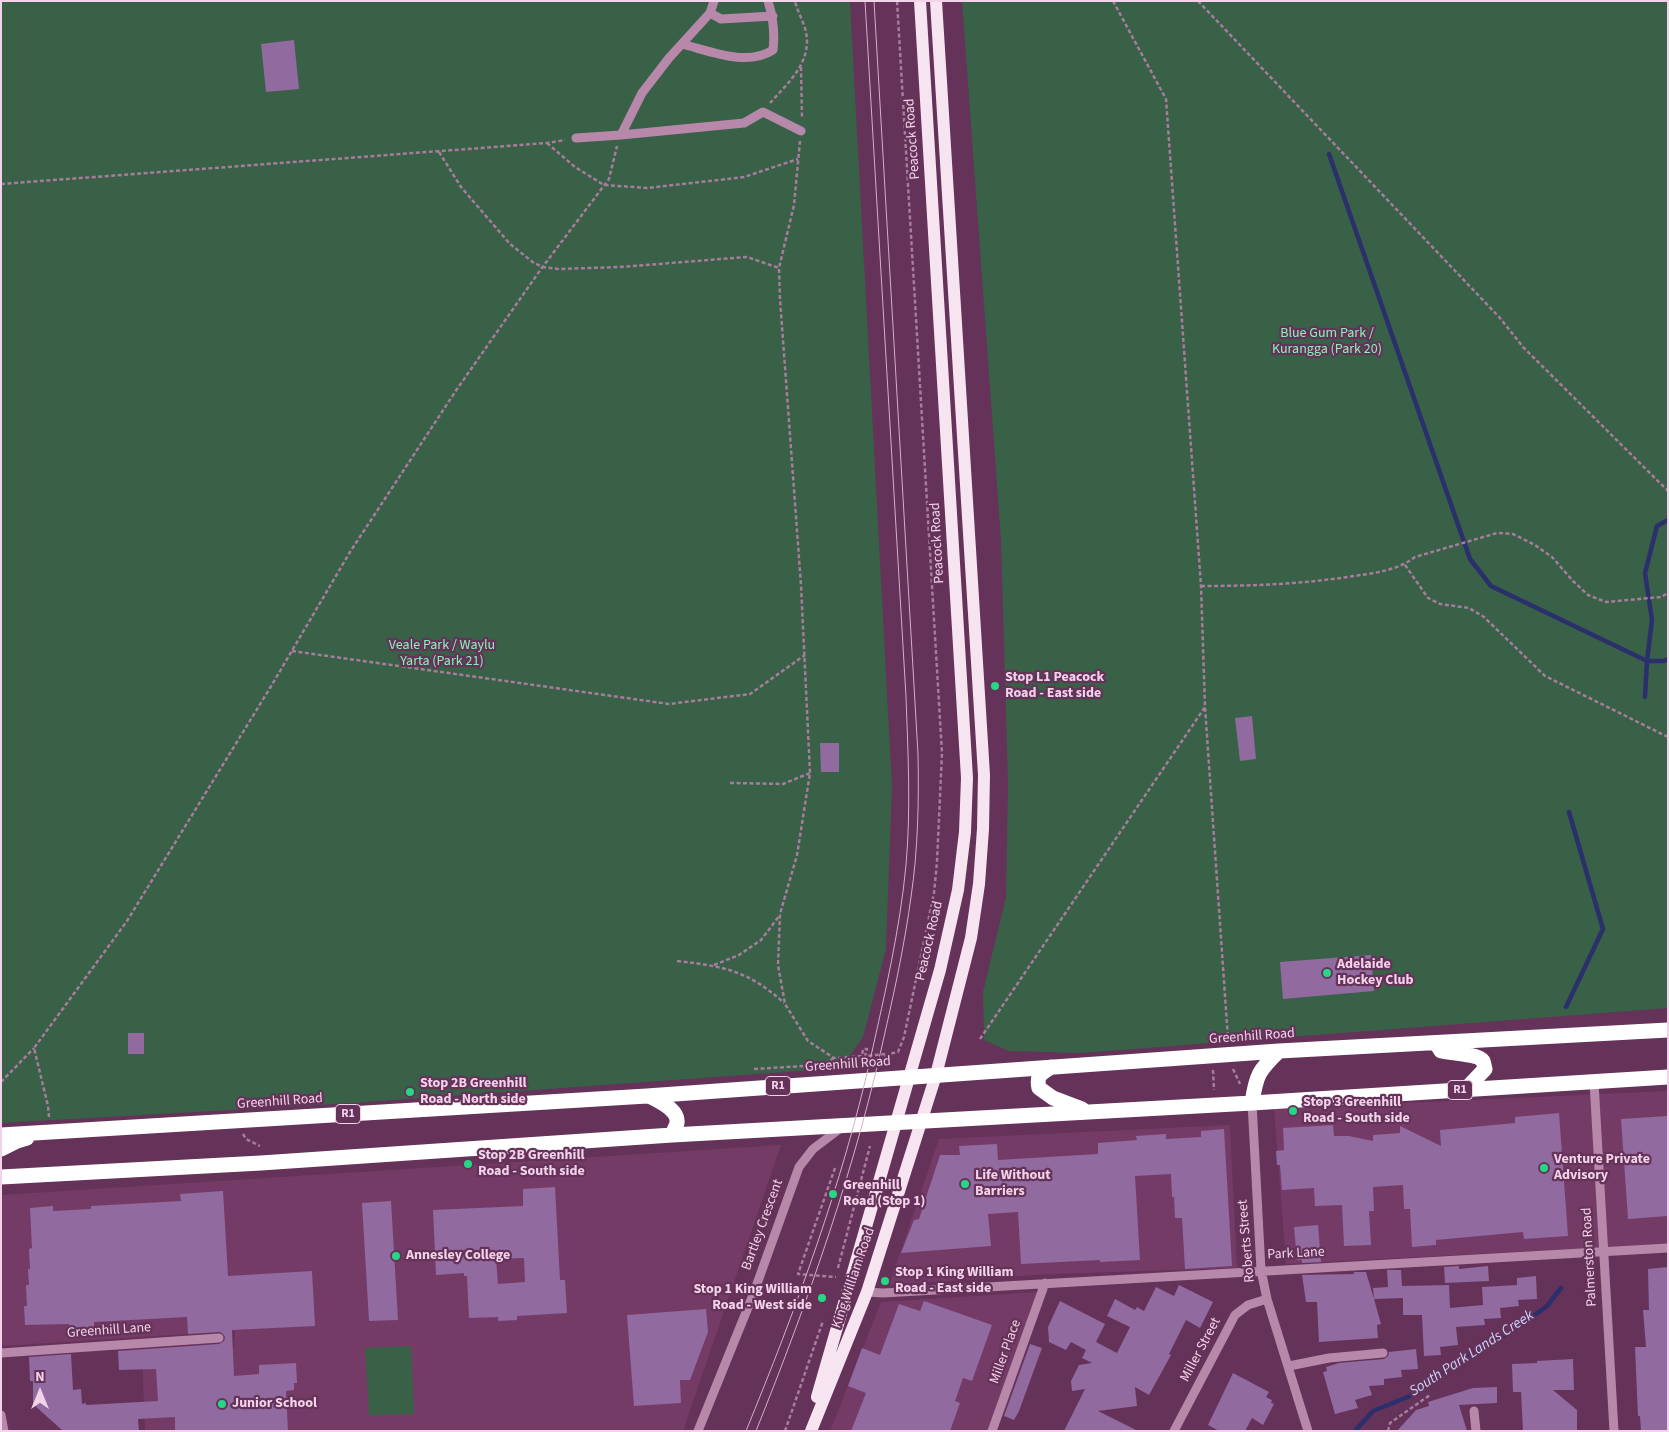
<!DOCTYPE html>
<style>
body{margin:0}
#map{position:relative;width:1669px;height:1432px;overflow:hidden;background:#653259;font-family:"Source Sans 3",sans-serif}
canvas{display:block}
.frame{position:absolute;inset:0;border:2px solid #f3d3ea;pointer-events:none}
.north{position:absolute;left:15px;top:1367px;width:50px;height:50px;-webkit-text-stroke:4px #653259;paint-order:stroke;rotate:0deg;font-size:14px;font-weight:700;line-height:20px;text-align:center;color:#f3d3ea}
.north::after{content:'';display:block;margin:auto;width:18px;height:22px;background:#f3d3ea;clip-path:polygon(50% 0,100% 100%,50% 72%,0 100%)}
</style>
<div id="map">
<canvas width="1669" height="1432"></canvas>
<div class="frame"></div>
<div class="north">N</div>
</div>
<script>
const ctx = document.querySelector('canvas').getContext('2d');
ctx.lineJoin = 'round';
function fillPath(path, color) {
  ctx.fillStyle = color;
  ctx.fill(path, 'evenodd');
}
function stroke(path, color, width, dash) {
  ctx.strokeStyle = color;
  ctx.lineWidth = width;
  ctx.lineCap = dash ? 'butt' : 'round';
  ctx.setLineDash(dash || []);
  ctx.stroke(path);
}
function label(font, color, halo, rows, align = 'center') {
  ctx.font = font + ' "Source Sans 3",sans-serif';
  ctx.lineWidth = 4.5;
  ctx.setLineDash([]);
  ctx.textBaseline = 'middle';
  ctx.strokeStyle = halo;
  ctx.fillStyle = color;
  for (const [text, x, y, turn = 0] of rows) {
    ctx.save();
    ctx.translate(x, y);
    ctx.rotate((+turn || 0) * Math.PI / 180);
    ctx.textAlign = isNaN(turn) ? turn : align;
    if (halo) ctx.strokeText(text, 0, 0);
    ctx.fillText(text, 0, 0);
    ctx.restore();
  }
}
const built = new Path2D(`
 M1668,1091V1244L1286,1264L1274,1109Z
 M1230,1125L1237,1268L1052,1274L889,1285L939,1139Z
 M781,1145L683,1431H145L142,1354L234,1347L235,1331L1,1346V1195Z
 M1038,1292L988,1431H830L881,1302Z`);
const green = new Path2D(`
 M1,1H850L892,786L886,949L863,1037L841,1068L352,1103L1,1123Z
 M962,1H1668V1008L1081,1053L1009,1051L984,1040L983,992L1006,897L1008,784L1001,540Z
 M411,1346L414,1414L369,1415L365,1348Z`);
const stream = new Path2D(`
 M1329,154L1470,559L1491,586L1647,661H1664L1668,659
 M1645,697L1647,661L1652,620L1645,573L1657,526L1668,520
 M1566,1007L1603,929L1569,812
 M1355,1431L1373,1411L1410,1396L1466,1356L1514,1330L1547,1306L1561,1288`);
const building = new Path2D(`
 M294,40L299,89L266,92L261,44Z
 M1252,716L1256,759L1240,761L1235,718Z
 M820,743H839V772H821Z
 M1371,955L1374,991L1283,999L1280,962Z
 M128,1033H144V1054H128Z
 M1559,1113L1568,1236L1524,1239L1523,1232L1436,1240V1245L1412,1247L1410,1209H1404L1403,1185L1373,1187L1374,1211H1369L1371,1245L1344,1246L1342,1205L1315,1206L1314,1188L1282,1190L1280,1165H1277L1276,1151L1284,1150L1283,1128L1333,1125L1334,1136H1349L1373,1141V1135L1400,1133V1126L1441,1146L1440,1130L1515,1123V1117Z
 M1668,1116V1216L1628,1219L1621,1119Z
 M1224,1129L1232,1266L1185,1269L1182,1218H1175L1174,1197H1172L1171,1174L1135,1176L1140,1260L1100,1262V1260L1021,1264L1018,1212L988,1214L991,1246L901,1253L914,1220L919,1219L940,1155H960L959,1146L997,1144L998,1160L1098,1154V1143L1137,1140L1136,1136L1166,1134V1139L1201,1137V1131Z
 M555,1187L560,1280H565L567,1313L517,1316V1320L498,1321V1317L469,1318L467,1276H464V1273L436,1275L433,1210L523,1206V1189ZM524,1258L525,1282L498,1284L496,1259Z
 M223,1191L228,1276L312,1271L315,1326L232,1330L234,1376L259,1374V1365L296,1363L297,1383H294V1390L286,1391L288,1431H175V1417L138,1419L139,1431H63L33,1404V1381H30L29,1357L71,1354L73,1390L81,1389L82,1404L86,1403V1405L158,1401L156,1369L119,1370L118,1351L219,1344L224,1341L225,1337L222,1333L219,1332L188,1334L187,1317L94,1322V1328L69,1329V1324L25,1325L24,1306H27L26,1285H29L28,1269H30L29,1249L32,1248L30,1208L53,1206V1211L91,1209V1206L181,1201L180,1194Z
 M391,1201L398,1320L369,1321L362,1203Z
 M1318,1225L1321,1262L1302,1263V1260H1297L1294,1227Z
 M1459,1266V1269L1488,1266L1489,1281L1445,1283L1444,1267Z
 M1668,1267V1431H1641L1640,1416H1638L1635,1347H1646L1643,1310H1649L1648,1269Z
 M1387,1270H1401L1402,1286L1449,1285L1450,1308L1483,1305L1482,1287L1517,1285V1278L1536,1276L1537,1299L1518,1300L1519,1306L1500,1308L1501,1318L1484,1319L1485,1325L1456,1327L1458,1345L1440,1347L1441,1355L1424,1356L1422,1315H1403V1298L1374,1299L1381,1324L1377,1325L1378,1338L1319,1342L1317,1302H1306L1302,1275L1354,1274V1272H1366L1374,1299L1373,1288L1388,1287Z
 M1179,1285L1213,1302L1200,1328L1186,1320L1169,1354L1171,1355L1149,1395L1135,1387L1137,1406L1098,1411L1138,1431H1064L1085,1389L1072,1391L1071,1381L1079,1365L1092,1363L1082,1358L1086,1350L1071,1342L1066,1350L1049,1342L1048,1327L1060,1301L1105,1324L1096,1342L1117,1353L1130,1327L1107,1316L1115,1299L1135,1310L1137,1307L1144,1311L1156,1287L1174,1296Z
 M924,1301L992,1325L972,1381L963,1378L955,1401L960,1403L950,1431H851L866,1393L848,1386L862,1348L880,1355L899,1304L920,1311Z
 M706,1309L708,1332L690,1380H680L681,1403L634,1406L627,1315Z
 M1030,1344L1042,1348L1019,1411L1014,1420L1004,1416Z
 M1416,1349L1418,1369L1401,1370L1402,1377L1384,1379V1385L1369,1386L1372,1395L1355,1400L1358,1408L1335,1414L1323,1372L1327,1371L1326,1367L1339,1363L1384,1359L1388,1356L1389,1352Z
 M1573,1359L1574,1390H1553L1577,1410V1431H1523L1521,1392H1513L1512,1364L1537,1363V1361Z
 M1233,1373L1269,1392L1266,1397L1272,1400L1271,1403L1274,1404L1263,1425L1252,1418L1245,1431H1219L1208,1425Z
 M1497,1387V1403L1459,1405L1467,1431H1397L1416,1410L1429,1406L1428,1402L1473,1388Z`);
const path = new Path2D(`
 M1113,1L1166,99L1201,586L1205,707L1228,1039
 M1198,1L1500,318L1523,347L1668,491
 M801,67L802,118
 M770,103C790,81 814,60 805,28C802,19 797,10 795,1
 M800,141L794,205L779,268L780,299L801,585L810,773L797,855L780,914L778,965L785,1004L808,1041L834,1058L862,1056L863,1049H867L865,1056L886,1054L885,1058L888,1059L889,1054L898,1052L904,1037L934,893L937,862L942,753L897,1
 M547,143L575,167L604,185L648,188L744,177L798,159
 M439,152L461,187L510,244L534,263L543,267L558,269L620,267L747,257L779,268
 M1,184L547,143L565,140
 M1405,565L1428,598L1440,604L1469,608L1484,617L1545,676L1668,737
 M1201,586C1253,586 1303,584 1354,576C1376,573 1398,570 1415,557L1497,533L1513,534L1535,545L1552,557L1573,581L1588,595L1606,602L1661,597L1668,593
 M292,651L669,704L750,694L805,655
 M730,783L783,784L810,773
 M677,961C723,966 749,971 784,1003
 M714,965L739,955L761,940L780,915
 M980,1039L1205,707
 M754,1069L822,1065L834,1058
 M1233,1069L1240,1084
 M1213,1070L1214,1090
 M1,1082L34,1048
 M49,1117L48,1106L34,1048L127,921L270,688L350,552L455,392L541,269L609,179L617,146
 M243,1134L246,1139L260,1146
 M835,1168L798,1274L836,1277
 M838,1268L870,1146
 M785,1431L823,1321
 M1388,1431L1390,1423L1430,1395`);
const minor = new Path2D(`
 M714,1L710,13L721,19L773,16
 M682,44C710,51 747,67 773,50C775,33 773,17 768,1
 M621,135L744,123L763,112L801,131
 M576,138L621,135L642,93L669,58L710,13
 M1594,1082L1614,1431
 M1252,1103L1261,1270L1267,1299L1308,1431
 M867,1292L883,1293L1668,1248
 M1,1353L219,1338
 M1289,1366L1329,1358L1383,1353
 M1474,1411L1476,1431
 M1,1415L4,1431
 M698,1431L753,1295L799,1167L813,1149L842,1127
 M992,1431L1045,1283
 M1174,1431L1235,1315L1248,1305L1267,1299`);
const major = new Path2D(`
 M817,1397L940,970L958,890L965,832L967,778L920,1
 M811,1431L867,1292L936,1075L971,938L979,884L983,829L984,775L936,1`);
const highway = new Path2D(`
 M1436,1043L1441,1051C1450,1053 1478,1054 1483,1061C1484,1063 1484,1066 1485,1069L1465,1090
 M1051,1067C1041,1074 1036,1075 1039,1088L1053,1098L1082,1109
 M649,1096C658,1101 679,1109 677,1123C676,1127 673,1131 672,1135
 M1252,1103C1256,1075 1259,1070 1279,1051
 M1,1135L647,1096L1279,1051L1668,1030
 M1,1149L17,1141L27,1138
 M1,1177L261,1163L672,1135L1252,1103L1668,1077`);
const tram = new Path2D(`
 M746,1431C796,1309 842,1185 871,1056C885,993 900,929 906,865C911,809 908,753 906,697L865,1
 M756,1431C809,1299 856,1166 886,1028C896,984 905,941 911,897C918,850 919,802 918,754L874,1`);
const markers = [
 [995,686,5,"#25d886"],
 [1327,973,5,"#25d886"],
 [410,1092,5,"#25d886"],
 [1293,1111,5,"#25d886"],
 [468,1164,5,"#25d886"],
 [1544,1168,5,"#25d886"],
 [965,1184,5,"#25d886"],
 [833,1194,5,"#25d886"],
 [396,1256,5,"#25d886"],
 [885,1281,5,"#25d886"],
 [822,1298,5,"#25d886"],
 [222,1404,5,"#25d886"]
];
const shields = [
 [778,1086,25],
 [1460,1090,25],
 [348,1114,25]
];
const shieldNames = [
 ["R1",778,1086],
 ["R1",1460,1090],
 ["R1",348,1114]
];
const streetNames = [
 ["Peacock Road",913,139,-94],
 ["Peacock Road",938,543,-93],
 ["Peacock Road",930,941,-77],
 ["Greenhill Road",1252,1037,-4],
 ["Greenhill Road",848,1065,-4],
 ["Greenhill Road",280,1102,-4],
 ["Bartley Crescent",763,1225,-70],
 ["Roberts Street",1247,1241,-95],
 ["Park Lane",1296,1254,-3],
 ["Palmerston Road",1590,1257,-93],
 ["King William Road",854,1278,-71],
 ["Greenhill Lane",109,1331,-4],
 ["Miller Street",1201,1350,-62],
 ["Miller Place",1006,1352,-70]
];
const parkNames = [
 ["Blue Gum Park /",1327,334],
 ["Kurangga (Park 20)",1327,350],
 ["Veale Park / Waylu",442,646],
 ["Yarta (Park 21)",442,662]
];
const poiNames = [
 ["Stop L1 Peacock",1005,678],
 ["Road - East side",1005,694],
 ["Adelaide",1337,965],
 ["Hockey Club",1337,981],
 ["Stop 2B Greenhill",420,1084],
 ["Road - North side",420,1100],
 ["Stop 3 Greenhill",1303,1103],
 ["Road - South side",1303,1119],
 ["Stop 2B Greenhill",478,1156],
 ["Road - South side",478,1172],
 ["Venture Private",1554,1160],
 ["Advisory",1554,1176],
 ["Life Without",975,1176],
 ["Barriers",975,1192],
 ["Greenhill",843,1186],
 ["Road (Stop 1)",843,1202],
 ["Annesley College",406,1256],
 ["Stop 1 King William",895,1273],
 ["Road - East side",895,1289],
 ["Stop 1 King William",812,1290,"right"],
 ["Road - West side",812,1306,"right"],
 ["Junior School",232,1404]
];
const waterNames = [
 ["South Park Lands Creek",1472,1354,-33]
];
fillPath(built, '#743b67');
fillPath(green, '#386148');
stroke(stream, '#2b2f6b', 4.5);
fillPath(building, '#916aa0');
stroke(path, '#a77c9c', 2.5, [4, 2.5]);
stroke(minor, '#b788aa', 9);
stroke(major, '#f7e4f1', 12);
stroke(highway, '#fff', 15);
stroke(tram, '#d4b0cb', 1);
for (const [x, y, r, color] of markers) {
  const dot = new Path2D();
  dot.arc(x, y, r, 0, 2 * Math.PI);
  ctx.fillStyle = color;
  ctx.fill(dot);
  stroke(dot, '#653259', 2);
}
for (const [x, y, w] of shields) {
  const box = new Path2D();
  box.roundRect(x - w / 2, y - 9.5, w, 19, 4);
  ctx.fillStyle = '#653259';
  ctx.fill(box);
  stroke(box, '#f3d3ea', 1);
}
label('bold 12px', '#f3d3ea', null, shieldNames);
label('14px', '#f3d3ea', '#653259', streetNames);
label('14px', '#88f2b3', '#653259', parkNames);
label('bold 14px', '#f3d3ea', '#653259', poiNames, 'left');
label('italic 15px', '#cad2f8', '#653259', waterNames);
</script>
